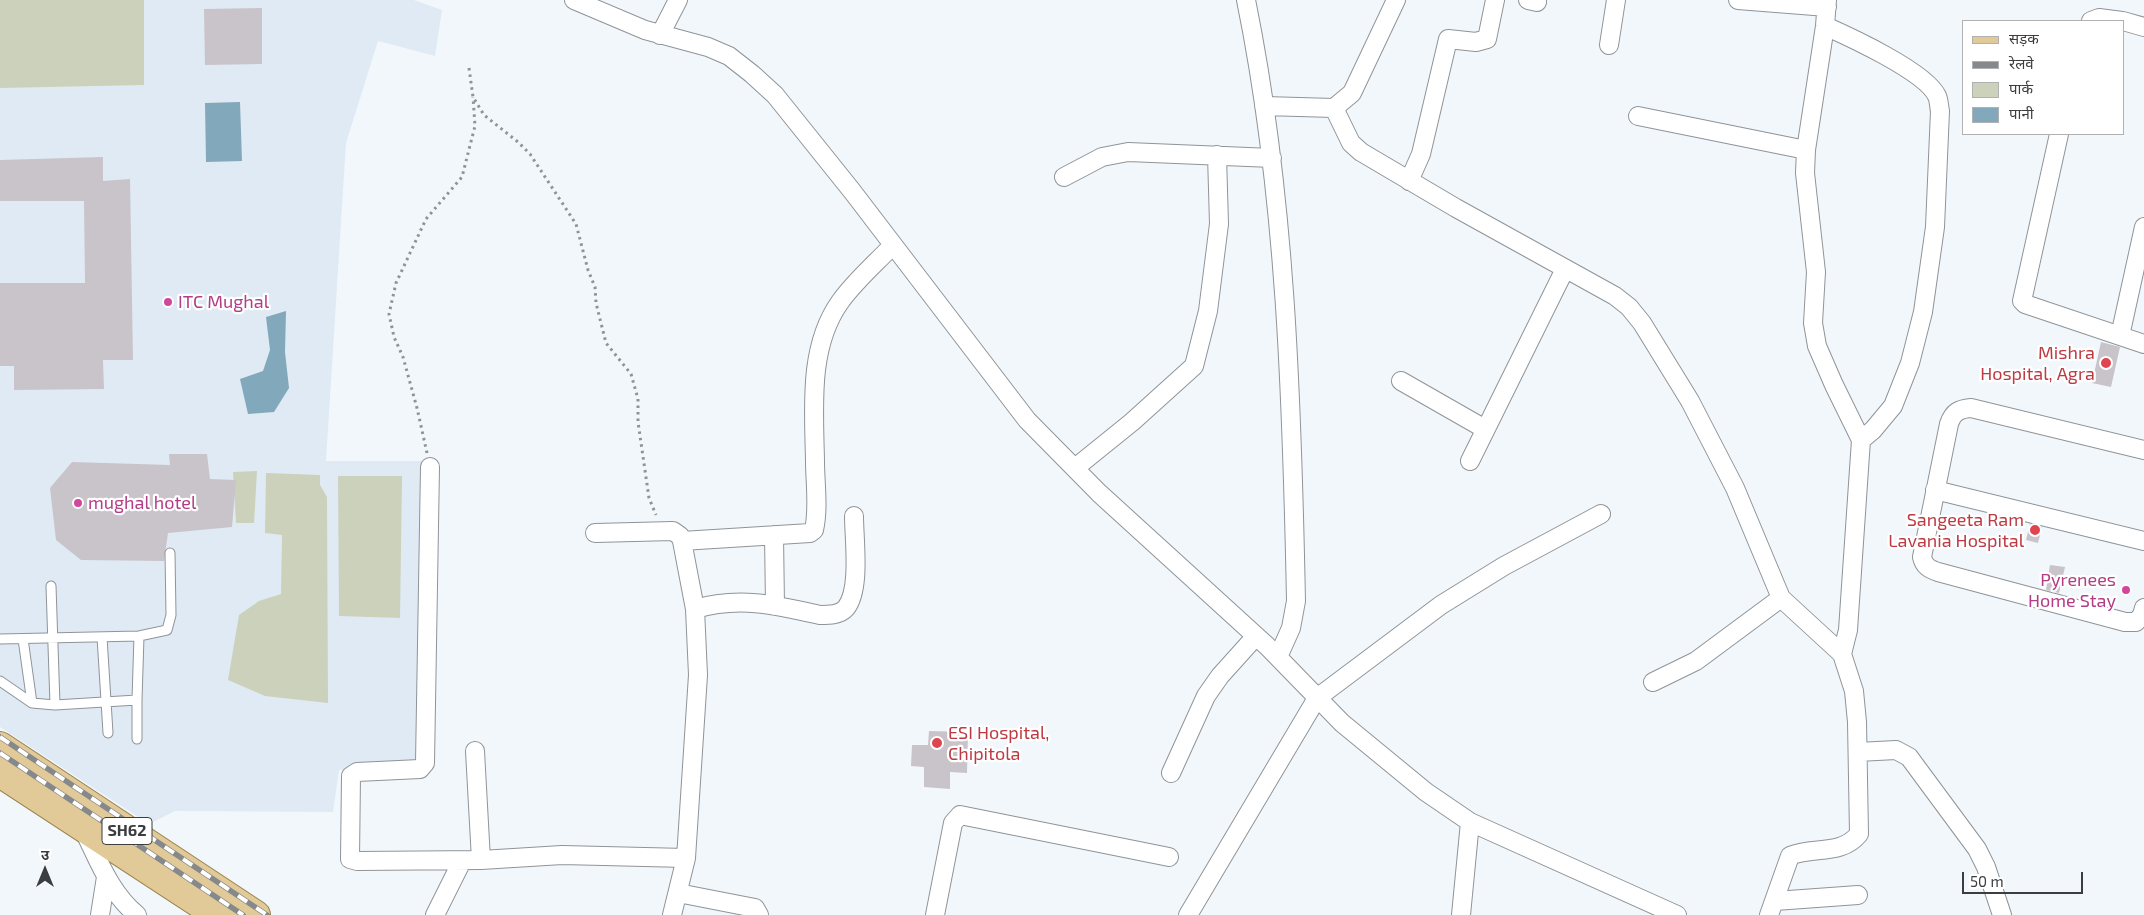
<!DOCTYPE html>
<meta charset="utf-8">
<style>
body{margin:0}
#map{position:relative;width:2144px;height:915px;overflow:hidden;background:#f2f7fc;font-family:"Exo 2","Noto Sans Devanagari",sans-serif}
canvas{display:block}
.legend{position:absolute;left:1962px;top:20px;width:162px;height:115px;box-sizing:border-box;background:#fff;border:1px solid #b1b1b2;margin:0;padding:6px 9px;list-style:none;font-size:15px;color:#3b3d3f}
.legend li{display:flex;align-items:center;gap:10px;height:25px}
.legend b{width:25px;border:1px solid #b1b1b2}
.north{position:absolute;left:20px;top:845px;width:50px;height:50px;-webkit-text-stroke:4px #fff;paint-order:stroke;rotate:0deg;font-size:14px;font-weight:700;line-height:20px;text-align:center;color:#3b3d3f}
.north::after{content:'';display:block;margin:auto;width:18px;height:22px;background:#3b3d3f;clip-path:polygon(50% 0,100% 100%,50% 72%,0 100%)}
.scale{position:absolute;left:1962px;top:872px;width:121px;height:22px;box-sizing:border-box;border:2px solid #3b3d3f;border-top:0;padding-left:6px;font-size:15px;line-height:18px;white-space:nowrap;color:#3b3d3f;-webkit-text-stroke:4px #fff;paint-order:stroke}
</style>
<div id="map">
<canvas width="2144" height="915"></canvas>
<ul class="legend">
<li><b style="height:6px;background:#e1ca97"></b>सड़क</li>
<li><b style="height:6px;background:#86898c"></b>रेलवे</li>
<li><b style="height:14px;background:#ccd1bb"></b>पार्क</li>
<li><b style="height:14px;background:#81a8bb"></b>पानी</li>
</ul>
<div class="north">उ</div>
<div class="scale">50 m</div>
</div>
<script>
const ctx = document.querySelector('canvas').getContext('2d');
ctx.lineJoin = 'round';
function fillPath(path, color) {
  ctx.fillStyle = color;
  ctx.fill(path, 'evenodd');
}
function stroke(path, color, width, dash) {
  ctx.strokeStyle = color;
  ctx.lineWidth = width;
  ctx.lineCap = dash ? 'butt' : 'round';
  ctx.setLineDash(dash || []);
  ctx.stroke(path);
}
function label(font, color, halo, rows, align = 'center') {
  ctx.font = font + ' "Exo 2",sans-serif';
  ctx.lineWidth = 4.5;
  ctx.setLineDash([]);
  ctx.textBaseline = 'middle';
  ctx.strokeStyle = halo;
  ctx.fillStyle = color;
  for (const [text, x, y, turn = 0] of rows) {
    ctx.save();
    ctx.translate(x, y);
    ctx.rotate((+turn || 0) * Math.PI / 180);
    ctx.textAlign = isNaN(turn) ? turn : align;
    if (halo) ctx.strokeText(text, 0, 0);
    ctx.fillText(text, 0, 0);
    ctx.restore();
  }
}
const built = new Path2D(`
 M0,0H414L442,10L435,56L378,41L346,143L326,461H422L418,762L339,770L333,812L175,811L149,824L0,727Z`);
const green = new Path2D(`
 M0,0H144V85L0,88Z
 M257,471L254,523H236L233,472Z
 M266,473L320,475V485L327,497L328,703L265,696L228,680L239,615L259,601L281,594L282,535L265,533Z
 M402,476L400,618L339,616L338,476Z`);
const water = new Path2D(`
 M240,102L242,161L206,162L205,103Z
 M286,311L285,352L289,388L274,412L248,414L240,379L263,371L270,350L266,317Z`);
const building = new Path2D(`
 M262,8V64L205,65L204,9Z
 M103,157V181L130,179L133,360H103L104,389L14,390V366H0V283H85L84,201H0V160Z
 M2101,342L2120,347L2111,387L2092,383Z
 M169,454H207L210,479L236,480L232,527L168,533L164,561L81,560L56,540L50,488L72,462L170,465Z
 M2030,524L2042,527L2038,543L2026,540Z
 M2050,565L2065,567L2059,593L2046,590Z
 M929,731L968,732L967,773L950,772V789L924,787V767L911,766L912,745H928Z`);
const path = new Path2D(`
 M469,68L473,97L484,115L518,142L530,154L576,224L588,270L595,287L596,303L606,343L631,374L638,399V422L649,498L656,515
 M427,453L417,408L403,357L394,337L389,314L396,283L426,219L462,177L475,126L473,97`);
const lane = new Path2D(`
 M51,586L55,705
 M102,637L108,733
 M0,639L139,636L167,630L171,615L170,553
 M23,639L32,703
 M0,681L32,703L55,705L137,700L139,636
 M137,700V739`);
const street = new Path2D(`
 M574,0L645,30L708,47L729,56L752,74L775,95L852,191L1027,420L1099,493L1267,646L1342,723L1426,792L1470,822L1677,915
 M1246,0C1286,196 1292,402 1296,601L1291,628L1278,657
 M1528,0L1537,2
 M1738,0L1827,7
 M1827,0L1825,26L1806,150L1805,173L1816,272L1813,323L1817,346L1834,385L1861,440L1848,630L1842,654
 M2091,21L2099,18L2122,21
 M2123,21L2144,27
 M1825,26C1850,37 1926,72 1937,96C1939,100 1939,107 1940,111L1935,227L1923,312L1910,363L1893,406L1873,430L1861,440
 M660,35L678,0
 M1609,45L1616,0
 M1264,106L1334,108L1351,143L1361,152L1456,208L1615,296L1629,307L1642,323L1690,401L1735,488L1781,598L1842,654L1854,691L1857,722L1859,834C1841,856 1813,846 1790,856L1769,915
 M1334,108L1352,93L1396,0
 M1638,116L1806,150
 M2059,134L2022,301L2025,304L2144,344
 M1064,177L1102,157L1128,152L1272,158
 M1409,181L1421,154L1448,39L1476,42L1487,39L1495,0
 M2120,336L2144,227
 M1401,381L1485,429
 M2144,450L1971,408C1959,409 1953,412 1949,424L1922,557C1924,566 1929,569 1938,572L2125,622H2136L2142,615L2144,608
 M1470,461L1565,269
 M430,467L425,763L420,769L357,772L351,776L350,859L357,861L481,860L562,855L686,858
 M1075,468L1132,422L1194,366L1208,311L1219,224L1217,155
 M1935,490L2144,541
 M595,533L673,531L680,536L682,541L695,609L698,675L686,858L672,915
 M774,535L775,606
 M682,541L810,533L814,530C819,508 815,483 815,461C814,408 808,347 840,302C855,281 875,264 892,246
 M695,609C739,596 776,605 820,615C829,615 840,615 846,608C861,589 854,540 854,516
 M1653,682L1696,661L1781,598
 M475,751L481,860
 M1858,752L1896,750L1909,757L1977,849L1986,867L2002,915
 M1171,773L1206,696L1220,676L1256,636
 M83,829C98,859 110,893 137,915
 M678,893L755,908L759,915
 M1775,901L1858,895
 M100,915L106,877
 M435,915L462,861
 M935,915L953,823L960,815L1169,857
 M1188,915L1317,698L1441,605L1504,566L1601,514
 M1461,915L1470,822`);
const primary = new Path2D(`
 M0,746L256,915
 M0,773L217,915`);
const rail = new Path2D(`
 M0,737L267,915
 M0,753L243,915`);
const markers = [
 [168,302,5,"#d1479c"],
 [2106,363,6,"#e0444e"],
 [78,503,5,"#d1479c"],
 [2035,530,6,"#e0444e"],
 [2126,590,5,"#d1479c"],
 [937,743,6,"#e0444e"]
];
const shields = [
 [127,831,50]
];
const shieldNames = [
 ["SH62",127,831]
];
const hotelNames = [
 ["ITC Mughal",178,302],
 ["mughal hotel",88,503],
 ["Pyrenees",2116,580,"right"],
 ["Home Stay",2116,601,"right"]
];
const healthNames = [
 ["Mishra",2095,353],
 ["Hospital, Agra",2095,374],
 ["Sangeeta Ram",2024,520],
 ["Lavania Hospital",2024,541],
 ["ESI Hospital,",948,733,"left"],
 ["Chipitola",948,754,"left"]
];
fillPath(built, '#e0eaf4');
fillPath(green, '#ccd1bb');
fillPath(water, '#81a8bb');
fillPath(building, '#c8c4c9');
stroke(lane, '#8f9498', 11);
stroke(street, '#8f9498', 20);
stroke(primary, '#9a814b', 30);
stroke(path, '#8f9296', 3, [2.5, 4]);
stroke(lane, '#fff', 9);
stroke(street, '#fff', 18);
stroke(primary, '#e1ca97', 28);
stroke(rail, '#86898c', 5.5);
stroke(rail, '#fff', 4, [11]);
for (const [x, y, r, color] of markers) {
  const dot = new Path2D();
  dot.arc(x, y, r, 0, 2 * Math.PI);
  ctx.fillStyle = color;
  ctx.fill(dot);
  stroke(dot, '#fff', 2);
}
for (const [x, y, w] of shields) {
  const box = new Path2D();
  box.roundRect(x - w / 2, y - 13.5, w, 27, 4);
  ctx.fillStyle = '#fff';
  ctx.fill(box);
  stroke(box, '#3b3d3f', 1);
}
label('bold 16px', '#3b3d3f', null, shieldNames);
label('18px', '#b23c85', '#fff', hotelNames, 'left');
label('18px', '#be3a42', '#fff', healthNames, 'right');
</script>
